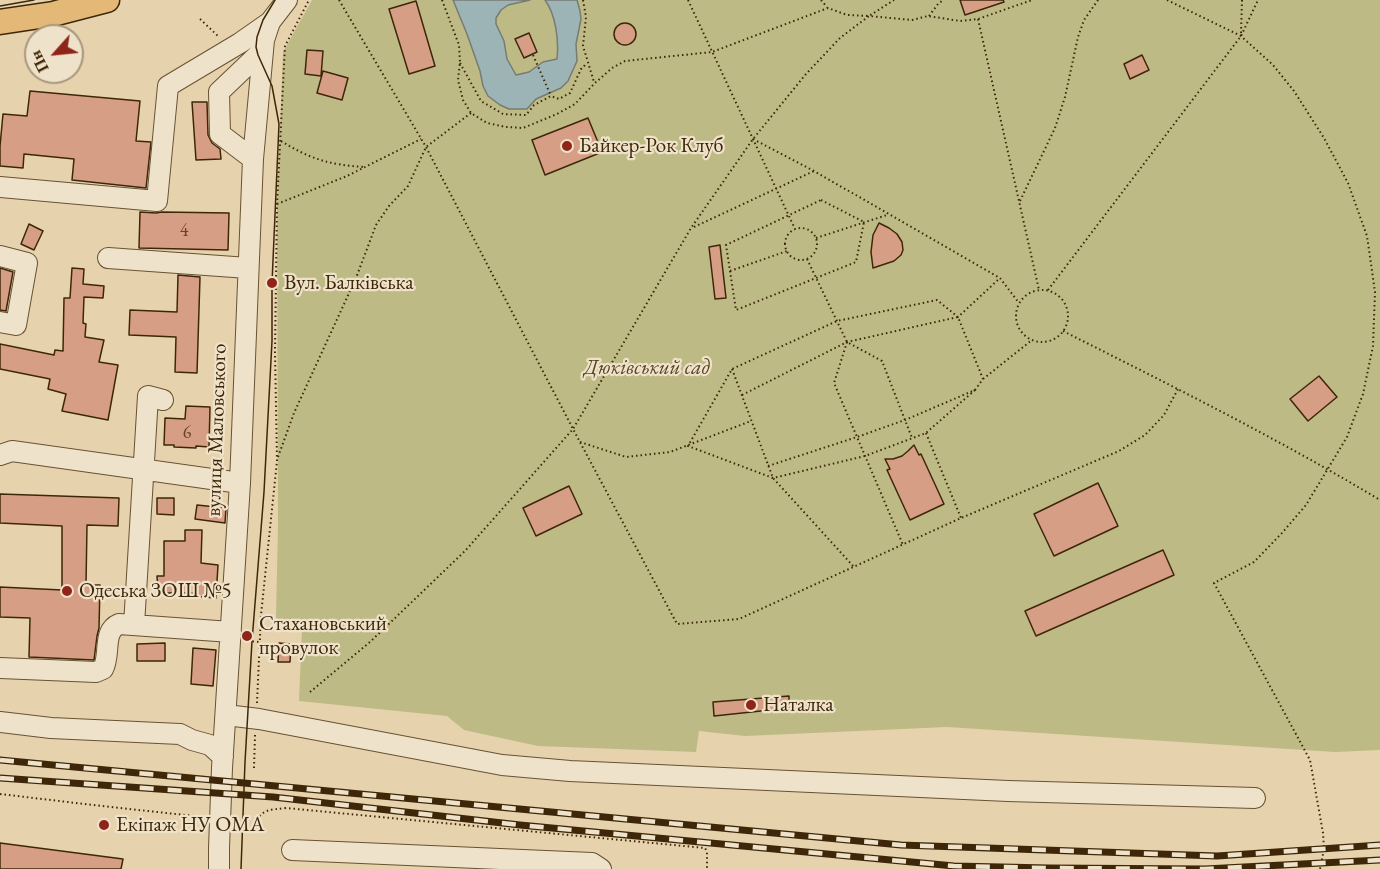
<!DOCTYPE html>
<meta charset="utf-8">
<style>
body{margin:0}
#map{position:relative;width:1380px;height:869px;overflow:hidden;background:#e7d2ae;font-family:"EB Garamond",serif}
canvas{display:block}
.north{position:absolute;left:24px;top:24px;width:60px;height:60px;box-sizing:border-box;background:#efe2ca;border:2px solid #a8977d;border-radius:50%;rotate:243deg;font-size:16px;font-weight:700;line-height:24px;text-align:center;color:#3e2709}
.north::after{content:'';display:block;margin:auto;width:21px;height:27px;background:#8f2418;clip-path:polygon(50% 0,100% 100%,50% 72%,0 100%)}
</style>
<div id="map">
<canvas width="1380" height="869"></canvas>
<div class="north">Пн</div>
</div>
<script>
const ctx = document.querySelector('canvas').getContext('2d');
ctx.lineJoin = 'round';
function fillPath(path, color) {
  ctx.fillStyle = color;
  ctx.fill(path, 'evenodd');
}
function stroke(path, color, width, dash) {
  ctx.strokeStyle = color;
  ctx.lineWidth = width;
  ctx.lineCap = dash ? 'butt' : 'round';
  ctx.setLineDash(dash || []);
  ctx.stroke(path);
}
function label(font, color, halo, rows, align = 'center') {
  ctx.font = font + ' "EB Garamond",serif';
  ctx.lineWidth = 4.5;
  ctx.setLineDash([]);
  ctx.textBaseline = 'middle';
  ctx.strokeStyle = halo;
  ctx.fillStyle = color;
  for (const [text, x, y, turn = 0] of rows) {
    ctx.save();
    ctx.translate(x, y);
    ctx.rotate((+turn || 0) * Math.PI / 180);
    ctx.textAlign = isNaN(turn) ? turn : align;
    if (halo) ctx.strokeText(text, 0, 0);
    ctx.fillText(text, 0, 0);
    ctx.restore();
  }
}
const green = new Path2D(`
 M312,0H1380V750L1335,752L947,727L745,736L699,731L696,752L538,746L464,730L447,716L299,701L302,629L276,618L278,525L277,203L283,52Z`);
const water = new Path2D(`
 M453,0H530L508,5L501,10L496,18V24L504,41L507,59L516,75L529,72L543,62L557,59C559,41 556,15 545,0H577L580,11L581,19L576,44L577,61L568,81L561,88L536,99L527,109H509L500,105L488,96L483,86L480,71L467,34Z`);
const building = new Path2D(`
 M960,0H1003L1004,2L965,15Z
 M416,1L435,66L409,74L389,9Z
 M614 34a11 11 0 1 1 22 0a11 11 0 1 1-22 0Z
 M529,33L537,52L524,58L515,39Z
 M307,50L323,51L321,76L305,74Z
 M1142,55L1149,70L1130,79L1124,64Z
 M323,71L348,78L342,100L317,93Z
 M30,91L140,101L136,141L151,142L146,188L72,180L74,159L24,154L23,168L0,166V146L3,114L27,116Z
 M192,102H207L208,135L212,143L220,149L221,159L196,160Z
 M588,118L602,152L545,175L532,140Z
 M140,212L156,213L162,212L229,213L228,250L139,248Z
 M879,223L889,228L897,234L902,242L903,250L901,255L894,261L873,268L871,252L873,235Z
 M29,224L43,231L34,250L21,244Z
 M720,245L726,298L715,299L709,247Z
 M0,268L13,272L6,311L0,310Z
 M72,268L84,269L83,284L104,286L103,298L84,297L83,323L86,324L85,337L104,340L99,362L118,365L108,420L62,411L66,394L48,389L50,379L0,369V344L54,355L55,350L63,351L64,298H70Z
 M178,275L200,277L197,373L175,372L176,337L129,335L130,310L177,312Z
 M1319,376L1337,397L1308,421L1290,399Z
 M186,406L210,407L209,447L196,446V448L174,447V445H164L165,418L185,419Z
 M914,445L919,455L921,454L944,504L910,520L887,470L890,469L885,459H893L902,456L908,451Z
 M1098,483L1118,526L1054,556L1034,514Z
 M569,486L582,514L536,536L523,508Z
 M0,494L119,498L118,526L87,525L86,585H100L99,628L97,636L94,660L29,657L30,618L0,617V587L62,590V526L0,523Z
 M157,498H174V515L157,514Z
 M197,505L226,508L225,523L195,519Z
 M185,530H202L201,563L218,565L216,598L193,596V593H158L157,576H164V541H185Z
 M1163,550L1174,575L1036,636L1025,611Z
 M165,643V661H137V644Z
 M279,643L291,644L290,662H278Z
 M193,648L216,650L213,686L191,684Z
 M789,696V708L714,716L713,702Z
 M0,843L123,859L121,869H0Z`);
const path = new Path2D(`
 M339,0L426,147L573,429L677,624L739,619L961,518L1119,451L1145,435L1164,415L1178,389
 M442,0L459,45L460,62L458,80L463,100L471,113L487,123L506,127L523,128L557,114L575,104L595,83L612,68L625,61L712,52L828,8L847,15L869,16L894,0
 M583,0L586,17L583,46L594,82
 M688,0L795,229
 M821,0L827,7
 M1167,0L1241,36L1273,65L1294,91L1324,138L1348,183L1367,236L1375,292L1373,346L1363,394L1347,437L1306,505L1282,533L1254,562L1214,583L1310,760L1323,833L1324,849L1320,869
 M929,16L938,4L943,0
 M200,19L218,36
 M978,19L1039,290
 M1241,33L1242,0
 M533,55L551,96
 M460,63L481,101L503,114L526,115L534,105L551,96L559,99L570,93L581,69L587,63
 M753,139L814,171L1000,278L1019,303
 M281,141C310,159 330,165 364,167
 M821,200L864,222L856,262L736,310L726,245Z
 M1020,201L1055,128L1065,97L1078,37L1084,20L1098,0
 M277,204L347,176L421,139
 M694,227L814,171
 M785 244a16 16 0 1 1 32 0a16 16 0 1 1-32 0Z
 M816,238L887,215
 M807,259L847,342L882,361L912,438
 M730,271L787,251
 M1016 316a26 26 0 1 1 52 0a26 26 0 1 1-52 0Z
 M1048,290L1241,36L1258,0
 M1063,331C1170,385 1277,438 1380,500
 M847,342L834,383L903,545
 M732,369L773,478L854,567
 M983,379L1032,340
 M975,390L926,433L865,456L773,478L688,446L732,369L837,321L937,300L958,317L1000,278
 M742,395L847,342L958,317L983,379L975,390L905,420L857,437L768,466
 M926,433L961,518
 M580,442L626,457L670,452L751,421
 M278,457L294,413L356,278L376,225L389,206L408,186L426,147L471,113
 M248,641L260,642
 M310,692L370,642L465,551L573,429L691,228L753,139L806,74L840,38L869,16L912,20L928,16L960,21L978,19L1032,0
 M257,703L261,615L277,461L275,352L277,204L285,46L309,0
 M254,768L255,735
 M0,794L93,805L203,817
 M255,824C262,808 271,810 286,808L705,848L707,852V869`);
const minor = new Path2D(`
 M253,159L220,134L219,92L262,51
 M0,187L157,201L168,86L240,43L270,22
 M0,256L27,263L16,325L0,322
 M108,258L248,268
 M0,455L12,451L240,483
 M134,625L148,396L163,400
 M0,668L96,672L103,669C111,655 102,631 119,624L231,632
 M226,715L259,719L502,765L570,771L1008,791L1255,798
 M0,722L51,728L180,734L192,740L210,745L223,757
 M292,850L592,863L601,869
 M219,869V848L222,768L240,483L253,159L264,40L270,22L287,0`);
const major = new Path2D(`
 M0,22L53,14L107,0`);
const tram = new Path2D(`
 M0,6L34,0
 M241,869L245,762L252,641L264,492L272,341V283L279,124L272,86L258,55L256,47L257,37L263,20L275,0`);
const rail = new Path2D(`
 M0,760L901,845L1217,856L1380,845
 M0,778L273,797L520,825L954,866L1049,868L1205,869L1380,860`);
const markers = [
 [567,146,6,"#8f2418"],
 [272,283,6,"#8f2418"],
 [67,591,6,"#8f2418"],
 [247,636,6,"#8f2418"],
 [751,705,6,"#8f2418"],
 [104,825,6,"#8f2418"]
];
const numberNames = [
 ["4",184,231],
 ["6",187,433]
];
const poiNames = [
 ["Байкер-Рок Клуб",579,146],
 ["Вул. Балківська",284,283],
 ["Одеська ЗОШ №5",79,591],
 ["Стахановський",259,624],
 ["провулок",259,648],
 ["Наталка",763,705],
 ["Екіпаж НУ ОМА",116,825]
];
const parkNames = [
 ["Дюківський сад",647,368]
];
const streetNames = [
 ["вулиця Маловського",217,430,-88]
];
fillPath(green, '#bdba85');
fillPath(water, '#9db4b7');
stroke(water, '#777c71', 1.5);
fillPath(building, '#d79e86');
stroke(building, '#3e2709', 1.5);
stroke(minor, '#685232', 22);
stroke(major, '#3e2709', 27);
stroke(path, '#3e2709', 2, [1.5, 3]);
stroke(minor, '#efe2ca', 20);
stroke(major, '#e4b977', 24);
stroke(tram, '#3e2709', 1.5);
stroke(rail, '#3e2709', 7);
stroke(rail, '#efe2ca', 4.5, [14]);
for (const [x, y, r, color] of markers) {
  const dot = new Path2D();
  dot.arc(x, y, r, 0, 2 * Math.PI);
  ctx.fillStyle = color;
  ctx.fill(dot);
  stroke(dot, '#efe2ca', 2);
}
label('18px', '#644528', null, numberNames);
label('21px', '#3e2709', '#efe2ca', poiNames, 'left');
label('italic 21px', '#574422', '#efe2ca', parkNames);
label('21px', '#3e2709', '#efe2ca', streetNames);
</script>
